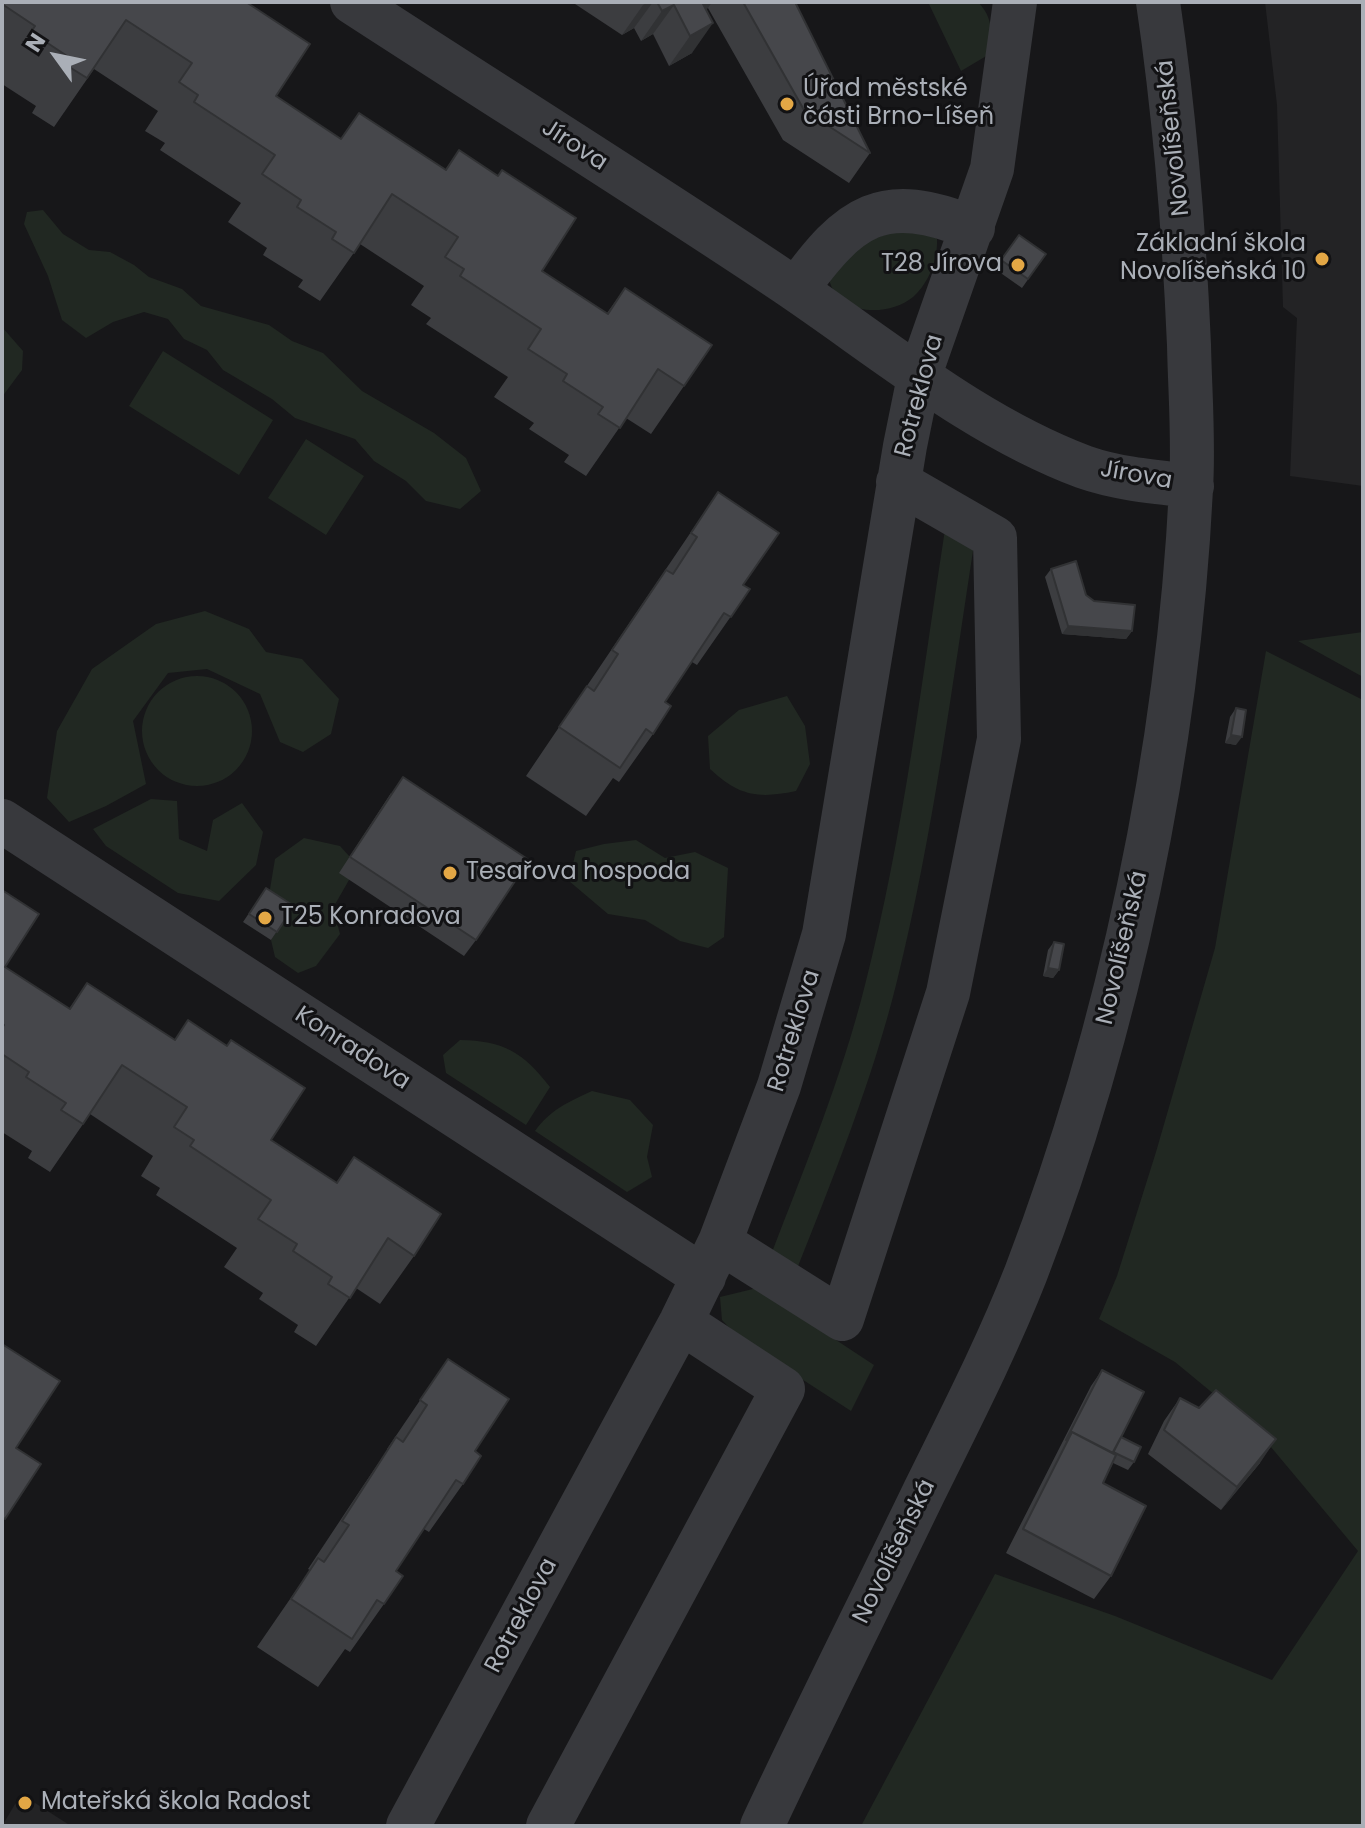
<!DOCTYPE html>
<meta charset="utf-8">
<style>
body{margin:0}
#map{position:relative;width:1365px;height:1828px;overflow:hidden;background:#171719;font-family:Poppins,sans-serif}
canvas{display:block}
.frame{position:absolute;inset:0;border:4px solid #aaafb7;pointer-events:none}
.north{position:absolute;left:16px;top:16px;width:80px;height:80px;-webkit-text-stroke:6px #121214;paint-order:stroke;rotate:303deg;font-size:22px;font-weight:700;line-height:32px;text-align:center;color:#aaafb7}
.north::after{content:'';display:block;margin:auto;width:28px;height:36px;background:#aaafb7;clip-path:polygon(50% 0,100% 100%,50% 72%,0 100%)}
</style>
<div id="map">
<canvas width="1365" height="1828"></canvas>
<div class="frame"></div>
<div class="north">N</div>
</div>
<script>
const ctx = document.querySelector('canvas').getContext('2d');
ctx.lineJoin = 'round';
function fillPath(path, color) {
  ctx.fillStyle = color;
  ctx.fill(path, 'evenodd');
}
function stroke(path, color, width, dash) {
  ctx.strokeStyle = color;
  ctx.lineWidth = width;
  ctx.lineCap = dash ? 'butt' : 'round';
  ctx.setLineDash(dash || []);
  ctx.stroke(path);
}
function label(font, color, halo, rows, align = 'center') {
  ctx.font = font + ' Poppins,sans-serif';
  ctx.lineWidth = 6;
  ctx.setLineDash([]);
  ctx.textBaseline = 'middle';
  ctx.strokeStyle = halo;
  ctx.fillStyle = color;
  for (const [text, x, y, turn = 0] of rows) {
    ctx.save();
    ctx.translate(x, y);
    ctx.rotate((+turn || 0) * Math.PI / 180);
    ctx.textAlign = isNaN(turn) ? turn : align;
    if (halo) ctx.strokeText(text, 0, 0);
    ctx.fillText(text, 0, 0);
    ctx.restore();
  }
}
const built = new Path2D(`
 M1265,2H1363V486L1290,476L1297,318L1283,307L1277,105Z
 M21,1794L71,1826H2Z`);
const green = new Path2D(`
 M928,2H978C994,19 992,33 988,55L961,71Z
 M43,210L63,234L89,250L110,252L134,265L149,277L182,289L201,306L269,325L292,341L323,353L362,391L434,433L466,458L481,491L460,509L426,501L406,481L374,461L355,439L295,418L272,399L223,370L207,350L184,339L168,319L144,312L113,322L86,338L62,320L48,276L24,224L27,212Z
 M906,229L925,230L937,239C938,259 929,283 913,297C887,318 837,315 829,279C855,245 863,240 906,229Z
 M2,327L23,351L22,370L2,397Z
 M163,351L273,420L239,475L129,406Z
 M306,439L364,476L326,535L268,498Z
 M946,523L975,538C952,686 933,836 897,981C872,1082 833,1178 795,1274L771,1255C805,1166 842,1077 865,985C904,834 922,677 946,523Z
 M205,611L249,629L266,652L302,659L339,699L331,734L303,752L280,742L260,694L207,669L168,673L133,721L146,784L106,806L69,822L47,798L57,731L92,669L156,624Z
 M1363,632V677L1298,641Z
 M1266,651L1363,700V1826H861L995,1574L1115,1616L1272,1680L1358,1551L1255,1428L1175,1362L1099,1319L1117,1276L1156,1152L1215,948Z
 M142 731a55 55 0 1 1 110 0a55 55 0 1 1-110 0Z
 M787,696L805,726L810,764L796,791C758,799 739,796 710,769L708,736L739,710Z
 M151,799L177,801L179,839L207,851L213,820L242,803L263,832L256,865L219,901L178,893L106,846L93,829Z
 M304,838L340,846L350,857L349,880L333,908L340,934L316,966L298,973L275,957L271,940L288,914L268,901L275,859Z
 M636,840L665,858L695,852L728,868L724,937L708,948L680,941L645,920L608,914L569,881L576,851L604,844Z
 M460,1040C504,1041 523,1052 550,1087L526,1125L446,1073L443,1055Z
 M592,1091L630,1100L653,1125L647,1157L652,1177L627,1192L535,1131C550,1110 568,1102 592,1091Z
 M757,1288L874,1365L851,1411L740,1339L722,1320L720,1297Z`);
const minor = new Path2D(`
 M352,2C495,95 639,185 780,279C879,345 972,425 1084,467C1118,479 1156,482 1192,486
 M796,290C850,215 882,191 973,228
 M2,821L704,1277
 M720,1242L842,1319L948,993L999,739L995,538L898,482
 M408,1826L681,1322L720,1242L779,1086L824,934L905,446L919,377L992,169L1015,2
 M548,1826L783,1389L681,1322
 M762,1826C815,1713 871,1602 925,1490C960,1419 997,1347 1026,1273C1120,1028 1178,751 1191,489C1194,441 1190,393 1189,345C1184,230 1175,116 1158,2`);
const wall = new Path2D(`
 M2,2H246L276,96L341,139L445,170L459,150L542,271L607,313L625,288L684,386L651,434L626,418L586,476L564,462L569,455L529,429L534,423L494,397L508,377L426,324L431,318L411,305L424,286L360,244L320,301L298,287L303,280L263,255L267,248L228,222L241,203L160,150L165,143L145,131L158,111L94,69L54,127L32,113L36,106L2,84Z
 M572,2H795L870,153L849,183L783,140L708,8L706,9L692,53L669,66L653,34L641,41L634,28L622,35Z
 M1019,235L1046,254L1022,288L995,269Z
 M718,492L743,585L750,589L697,665L692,662L665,702L653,734L619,782L613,778L586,816L526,776Z
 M1051,569L1132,631L1126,639L1062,634L1045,577Z
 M1236,708V745L1225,743L1230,717Z
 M391,793L476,940L464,956L339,873Z
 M266,888L294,906L271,940L243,922Z
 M2,890L5,967L69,1009L87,983L271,1140L336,1183L354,1157L414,1256L380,1304L356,1288L316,1346L294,1332L298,1325L259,1299L263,1293L224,1267L237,1248L156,1195L160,1188L141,1176L153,1156L90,1114L50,1172L28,1158L32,1151L2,1132Z
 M1054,942L1059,970L1053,978L1043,976L1048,950Z
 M448,1359L475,1451L463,1484L429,1532L424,1529L396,1571L384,1604L350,1652L345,1649L318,1687L257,1647L310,1570L308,1569L363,1486L388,1449H387Z
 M1102,1370L1121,1437L1134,1462L1128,1470L1113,1463L1103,1483L1111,1576L1094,1599L1006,1553L1091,1386Z
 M1180,1398L1260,1463L1221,1510L1148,1454L1164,1421Z`);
const shadedWall = new Path2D(`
 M648,2H653L634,28L622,35L643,5Z
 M691,2H712L708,8L682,20Z
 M674,5L653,34L641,41L662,11Z
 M713,23L692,53L669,66L690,36Z
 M1068,626L1132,631L1126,639L1062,634Z
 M1231,735L1242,737L1236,745L1225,743Z
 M1048,968L1059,970L1053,978L1043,976Z
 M1276,1439L1260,1463L1221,1510L1237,1487Z`);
const building = new Path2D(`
 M2,2H246L310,44L276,96L341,139L359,113L446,170L459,150L498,176L502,170L576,218L542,271L608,314L625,288L712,345L684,386L658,369L620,428L598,414L603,407L563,381L567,374L528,349L541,329L460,276L464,269L445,257L458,237L392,194L354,253L332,239L336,232L297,207L301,200L262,174L275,155L194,102L198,95L179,82L192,63L126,20L87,78L66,65L70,58L31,32L35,26L2,4Z
 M657,2H702L713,23L690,36L674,5L662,11Z
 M743,2H795L870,153L804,110Z
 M1019,235L1046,254L1028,279L1001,260Z
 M718,492L779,533L743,585L750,589L731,617L724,613L665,702L671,706L653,734L646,729L620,768L559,727L587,686L594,691L618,654L612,650L666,570L673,574L697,537L691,533Z
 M1076,561L1086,595L1094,601L1135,605L1132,631L1068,626L1051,569Z
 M1236,708L1246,710L1242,737L1231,735Z
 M403,777L529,860L476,940L350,857Z
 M266,888L294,906L277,932L249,914Z
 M2,890L39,914L5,967L70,1009L87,983L175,1040L188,1020L227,1046L231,1040L305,1088L271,1140L337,1183L354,1157L441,1214L414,1256L388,1238L350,1298L328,1284L332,1277L293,1251L297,1244L258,1219L271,1200L190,1146L194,1140L174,1127L187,1107L122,1065L83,1124L61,1110L66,1103L26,1077L29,1072L2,1054V1028L4,1025L2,1024Z
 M1054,942L1064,944L1059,970L1048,968Z
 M2,1344L60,1381L16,1448L41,1464L5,1519L2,1517Z
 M448,1359L509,1399L475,1451L481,1456L463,1484L456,1480L396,1571L403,1576L384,1604L377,1600L352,1639L291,1599L318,1558L324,1562L349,1525L342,1521L396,1437L403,1442L427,1405L420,1400Z
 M1102,1370L1144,1392L1113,1453L1072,1432L1066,1440Z
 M1216,1390L1276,1439L1237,1487L1164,1430L1180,1398L1199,1408Z
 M1072,1432L1116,1455L1103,1483L1146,1506L1111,1576L1023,1529Z
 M1121,1437L1141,1447L1134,1462L1113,1452Z`);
const markers = [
 [787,104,8,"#e3a745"],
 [1322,259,8,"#e3a745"],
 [1018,265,8,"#e3a745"],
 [450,873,8,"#e3a745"],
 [265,918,8,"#e3a745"],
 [25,1803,8,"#e3a745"]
];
const poiNames = [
 ["Úřad městské",803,90],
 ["části Brno-Líšeň",803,118],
 ["Základní škola",1306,245,"right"],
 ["Novolíšeňská 10",1306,273,"right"],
 ["T28 Jírova",1002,265,"right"],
 ["Tesařova hospoda",466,873],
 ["T25 Konradova",281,918],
 ["Mateřská škola Radost",41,1803]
];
const streetNames = [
 ["Novolíšeňská",1174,138,-96],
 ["Jírova",574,146,33],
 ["Rotreklova",920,396,-75],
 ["Jírova",1136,476,10],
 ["Novolíšeňská",1123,948,-77],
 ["Rotreklova",795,1031,-73],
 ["Konradova",352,1049,33],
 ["Novolíšeňská",895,1552,-64],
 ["Rotreklova",522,1616,-62]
];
fillPath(built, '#232325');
fillPath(green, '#212822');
stroke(minor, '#38393d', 44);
fillPath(wall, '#3c3d40');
fillPath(shadedWall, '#313234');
fillPath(building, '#46474b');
stroke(building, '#313234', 2);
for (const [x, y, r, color] of markers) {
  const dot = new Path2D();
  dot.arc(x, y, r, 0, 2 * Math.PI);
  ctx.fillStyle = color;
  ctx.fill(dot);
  stroke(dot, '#121214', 3);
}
label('24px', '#aaafb7', '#121214', poiNames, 'left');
label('24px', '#aaafb7', '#121214', streetNames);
</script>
